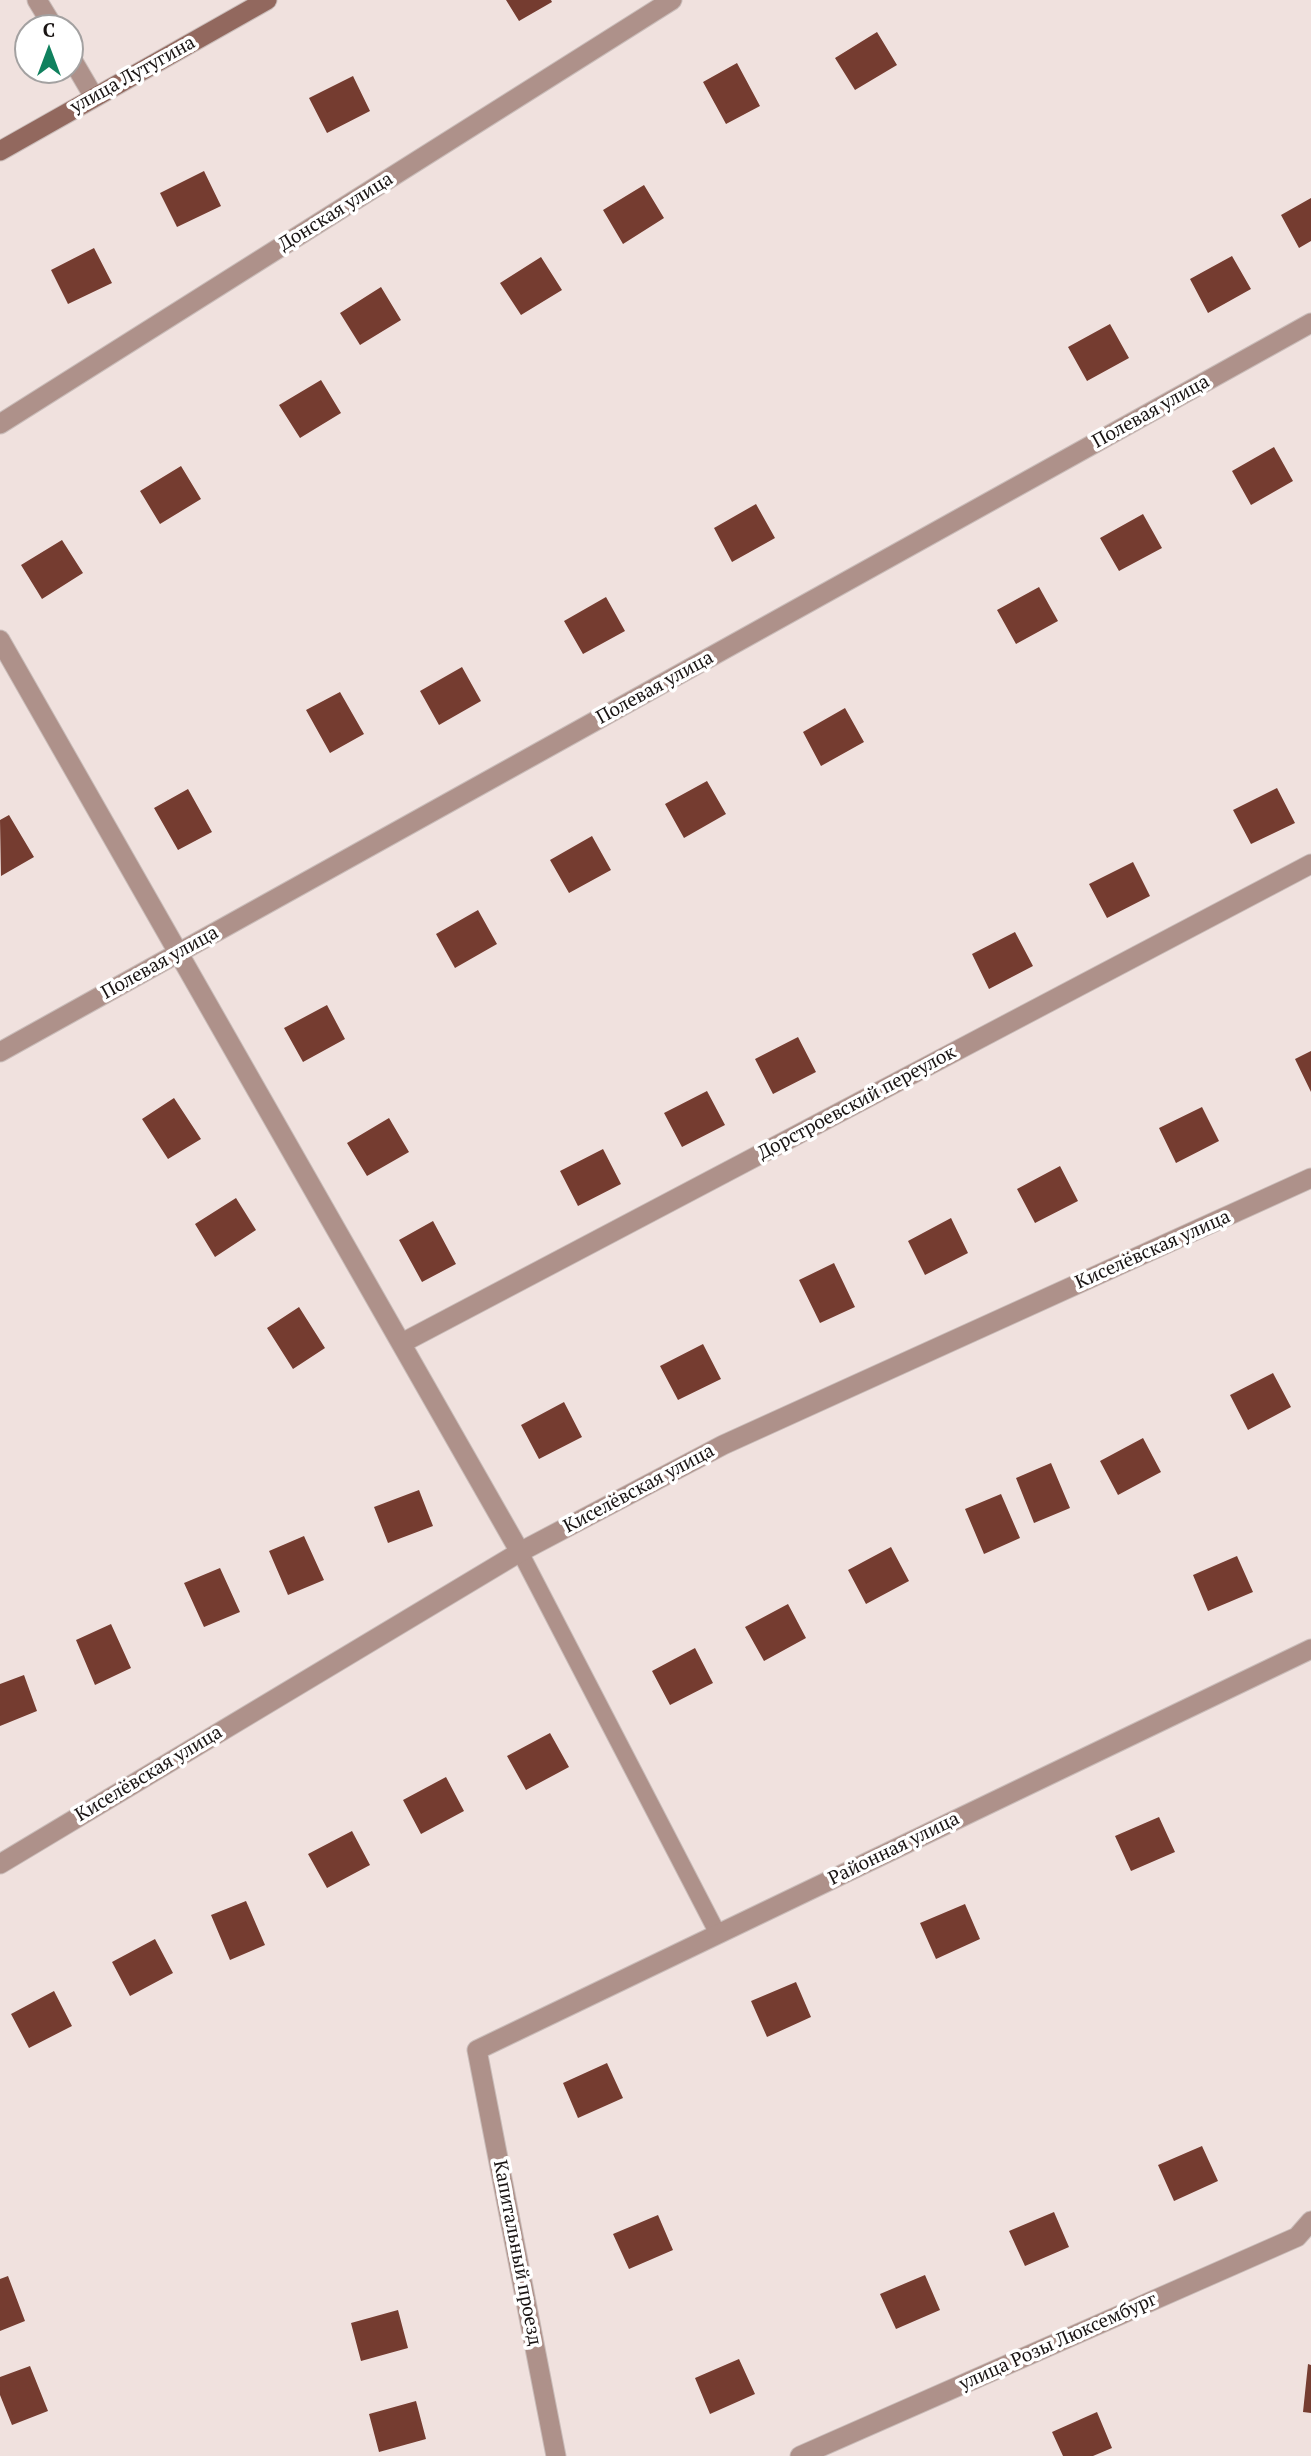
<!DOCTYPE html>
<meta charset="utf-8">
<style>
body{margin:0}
#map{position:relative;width:1311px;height:2456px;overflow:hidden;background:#f0e1de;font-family:"PT Serif",serif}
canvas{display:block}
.north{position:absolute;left:14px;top:14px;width:70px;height:70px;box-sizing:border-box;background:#fff;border:2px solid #a3a1a1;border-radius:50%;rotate:0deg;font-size:19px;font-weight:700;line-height:28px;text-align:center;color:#191413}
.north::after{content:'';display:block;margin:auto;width:24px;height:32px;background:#10815e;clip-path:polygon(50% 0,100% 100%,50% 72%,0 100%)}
</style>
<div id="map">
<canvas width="1311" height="2456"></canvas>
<div class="north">С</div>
</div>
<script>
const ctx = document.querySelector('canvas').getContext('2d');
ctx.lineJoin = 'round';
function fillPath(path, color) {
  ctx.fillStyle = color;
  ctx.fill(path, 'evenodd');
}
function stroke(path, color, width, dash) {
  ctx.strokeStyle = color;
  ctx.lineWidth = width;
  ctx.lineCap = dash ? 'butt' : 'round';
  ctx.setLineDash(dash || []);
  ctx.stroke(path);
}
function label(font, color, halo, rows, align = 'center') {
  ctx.font = font + ' "PT Serif",serif';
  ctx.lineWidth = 7;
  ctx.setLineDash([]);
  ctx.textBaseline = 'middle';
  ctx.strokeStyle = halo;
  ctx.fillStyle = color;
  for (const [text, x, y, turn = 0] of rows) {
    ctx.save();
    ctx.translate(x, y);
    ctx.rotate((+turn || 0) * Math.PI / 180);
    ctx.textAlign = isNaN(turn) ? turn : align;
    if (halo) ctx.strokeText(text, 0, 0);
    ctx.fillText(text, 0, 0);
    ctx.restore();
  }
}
const building = new Path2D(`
 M506,0H551L552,2L519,21Z
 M877,32L897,65L855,90L835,58Z
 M737,63L760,106L726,124L703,82Z
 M353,76L370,111L327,133L309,98Z
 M204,171L221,206L177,227L160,193Z
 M644,185L664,218L623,244L603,210Z
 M1311,198V241L1299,248L1281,215Z
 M94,248L112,283L68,304L51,270Z
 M1232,256L1251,289L1208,313L1190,279Z
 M541,257L562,290L521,315L500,283Z
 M381,287L401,320L360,345L340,313Z
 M1110,324L1129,358L1087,381L1068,347Z
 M321,380L341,413L300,438L279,405Z
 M1274,447L1293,481L1251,505L1232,471Z
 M181,466L201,499L160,524L140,491Z
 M756,504L775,538L732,562L714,528Z
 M1143,514L1162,548L1119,571L1100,538Z
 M62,540L83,573L42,599L21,565Z
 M1039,587L1058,621L1016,644L997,610Z
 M606,597L625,631L583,654L564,621Z
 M462,667L481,701L439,725L420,691Z
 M340,692L364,734L330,753L306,710Z
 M845,708L864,742L821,766L803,732Z
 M707,781L726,814L684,838L665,804Z
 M1277,788L1295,823L1251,844L1233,810Z
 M188,789L212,832L178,850L154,808Z
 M9,815L34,857L1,876L0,820Z
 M592,836L611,870L569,893L550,860Z
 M1133,862L1150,896L1107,918L1089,884Z
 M478,910L497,944L455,968L436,934Z
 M1015,932L1033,966L989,989L972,954Z
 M327,1005L345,1039L303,1062L284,1028Z
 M798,1037L816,1072L773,1094L755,1059Z
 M1311,1051V1092L1295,1059Z
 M707,1091L725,1125L682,1147L664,1113Z
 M174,1098L201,1139L168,1159L142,1119Z
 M1202,1107L1219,1141L1176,1163L1159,1128Z
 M389,1118L409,1152L367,1176L347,1143Z
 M603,1149L621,1184L578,1206L560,1171Z
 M1060,1166L1078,1201L1035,1223L1017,1189Z
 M236,1198L256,1230L215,1257L195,1224Z
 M951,1218L968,1253L925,1275L908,1241Z
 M433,1221L456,1264L422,1282L399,1240Z
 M834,1263L855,1307L820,1323L799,1280Z
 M299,1307L325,1348L293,1369L267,1328Z
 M703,1344L721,1379L678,1400L660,1366Z
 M1273,1373L1291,1407L1248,1430L1230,1395Z
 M564,1402L582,1437L539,1459L521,1425Z
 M1143,1438L1161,1472L1118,1495L1100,1461Z
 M1051,1463L1070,1508L1034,1523L1016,1478Z
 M419,1490L433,1526L388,1543L374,1507Z
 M1001,1494L1020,1538L984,1554L965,1509Z
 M304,1536L324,1580L288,1595L269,1551Z
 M891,1547L909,1581L866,1604L848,1570Z
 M1237,1556L1253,1592L1208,1611L1193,1575Z
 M220,1568L240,1612L204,1627L184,1583Z
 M788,1604L806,1638L764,1661L745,1627Z
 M111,1624L131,1668L95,1685L76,1640Z
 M695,1648L713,1683L670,1705L652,1671Z
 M24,1675L37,1711L0,1726V1684Z
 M550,1733L569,1767L526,1790L507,1756Z
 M446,1777L464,1811L421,1834L403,1800Z
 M1159,1817L1175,1852L1131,1871L1115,1836Z
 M352,1831L370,1865L327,1888L308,1854Z
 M246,1901L265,1945L230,1960L211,1915Z
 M965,1904L980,1939L936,1959L920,1923Z
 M155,1939L173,1973L130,1996L112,1962Z
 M796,1982L811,2017L767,2037L751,2001Z
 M54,1991L72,2026L29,2048L11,2014Z
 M607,2063L623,2098L578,2118L563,2083Z
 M1202,2146L1218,2181L1174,2201L1158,2165Z
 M1054,2212L1069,2247L1025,2266L1009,2231Z
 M658,2215L673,2250L629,2269L613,2234Z
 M925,2275L940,2310L896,2329L880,2294Z
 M8,2276L25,2321L0,2331V2279Z
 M398,2310L408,2348L361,2361L351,2323Z
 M739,2359L755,2394L710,2414L695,2378Z
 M1308,2364L1311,2365V2413L1303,2412Z
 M30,2366L48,2411L12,2425L0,2395V2377Z
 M416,2401L426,2439L379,2452L369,2414Z
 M1097,2412L1112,2448L1093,2456H1063L1052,2432Z`);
const service = new Path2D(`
 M520,1552L718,1934`);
const minor = new Path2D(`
 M37,0L54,28
 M70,56L94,97
 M0,424L672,0
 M0,640L520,1552
 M0,1052L1311,323
 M402,1343L1311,864
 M0,1864L520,1552L723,1445L1311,1178
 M556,2456L477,2050L1311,1649
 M800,2456L1297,2237L1311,2221`);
const secondary = new Path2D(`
 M0,151L267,0`);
const streetNames = [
 ["улица Лутугина",133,75,-29],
 ["Донская улица",336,212,-32],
 ["Полевая улица",1151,412,-29],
 ["Полевая улица",655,688,-29],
 ["Полевая улица",160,963,-29],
 ["Дорстроевский переулок",857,1103,-28],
 ["Киселёвская улица",1153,1250,-24],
 ["Киселёвская улица",639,1489,-28],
 ["Киселёвская улица",149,1774,-31],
 ["Районная улица",894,1849,-26],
 ["Капитальный проезд",517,2253,79],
 ["улица Розы Люксембург",1058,2342,-24]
];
fillPath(building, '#753c30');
stroke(service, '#c9bcb9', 18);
stroke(minor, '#c9bcb9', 21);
stroke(secondary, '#c9bcb9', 21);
stroke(service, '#ae918a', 16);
stroke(minor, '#ae918a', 19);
stroke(secondary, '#92685e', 19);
label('19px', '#191413', '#fff', streetNames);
</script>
